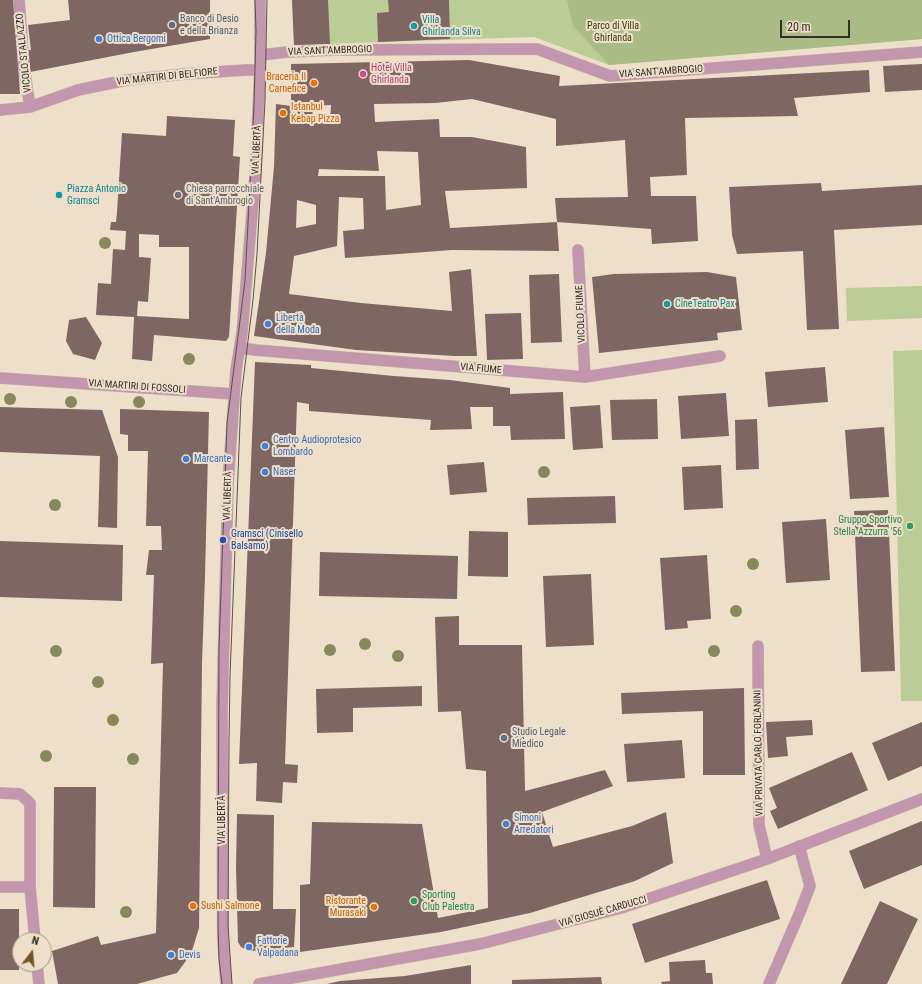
<!DOCTYPE html>
<meta charset="utf-8">
<style>
body{margin:0}
#map{position:relative;width:922px;height:984px;overflow:hidden;background:#eedfca;font-family:"Roboto Condensed",sans-serif}
canvas{display:block}
.north{position:absolute;left:12px;top:932px;width:40px;height:40px;box-sizing:border-box;background:#eedfca;border:1px solid #a39788;border-radius:50%;rotate:16deg;font-size:11px;font-weight:700;line-height:16px;text-align:center;color:#322c24}
.north::after{content:'';display:block;margin:auto;width:14px;height:18px;background:#74552a;clip-path:polygon(50% 0,100% 100%,50% 72%,0 100%)}
.scale{position:absolute;left:780px;top:20px;width:70px;height:18px;box-sizing:border-box;border:2px solid #322c24;border-top:0;padding-left:5px;font-size:12px;line-height:14px;white-space:nowrap;color:#322c24;-webkit-text-stroke:3px #eedfca;paint-order:stroke}
</style>
<div id="map">
<canvas width="922" height="984"></canvas>
<div class="north">N</div>
<div class="scale">20 m</div>
</div>
<script>
const ctx = document.querySelector('canvas').getContext('2d');
ctx.lineJoin = 'round';
function fillPath(path, color) {
  ctx.fillStyle = color;
  ctx.fill(path, 'evenodd');
}
function stroke(path, color, width, dash) {
  ctx.strokeStyle = color;
  ctx.lineWidth = width;
  ctx.lineCap = dash ? 'butt' : 'round';
  ctx.setLineDash(dash || []);
  ctx.stroke(path);
}
function label(font, color, halo, rows, align = 'center') {
  ctx.font = font + ' "Roboto Condensed",sans-serif';
  ctx.lineWidth = 4;
  ctx.setLineDash([]);
  ctx.textBaseline = 'middle';
  ctx.strokeStyle = halo;
  ctx.fillStyle = color;
  for (const [text, x, y, turn = 0] of rows) {
    ctx.save();
    ctx.translate(x, y);
    ctx.rotate((+turn || 0) * Math.PI / 180);
    ctx.textAlign = isNaN(turn) ? turn : align;
    if (halo) ctx.strokeText(text, 0, 0);
    ctx.fillText(text, 0, 0);
    ctx.restore();
  }
}
const green = new Path2D(`
 M292,0H922V39L609,65L534,37L294,45Z
 M922,286V318L847,321L846,288Z
 M922,350V701H901L893,351Z`);
const forest = new Path2D(`
 M567,0H922V39L609,65L573,26Z`);
const building = new Path2D(`
 M0,0H14L20,94H0Z
 M68,0H210V39L134,52L30,72L28,50H31L28,25L70,20Z
 M292,0H328L330,44L294,45Z
 M388,0H449L450,39L378,42L377,13L389,12Z
 M469,60L560,76L559,86L869,70L870,92L794,98L798,116L685,118L687,175L650,177L651,196H696L698,241L652,244L651,229L557,222L555,198L628,197L625,140L556,146V119L472,99L435,103L374,104L375,122L439,119L440,137H472L526,147L527,188L445,191L450,228L557,222L559,251L452,250L345,258L343,231L364,229L363,198L339,197L337,246L294,256L289,294L361,303L452,311L449,272L471,269L477,356H454L356,350L254,336L266,253L274,167L276,104L291,106V64ZM331,105L330,123H312L313,106ZM377,151L418,152L421,205L386,210L385,176H318L319,169L379,171ZM297,200L316,205V224L296,228Z
 M922,64V90L885,92L883,66Z
 M167,116L235,120L233,156L240,157L229,337L226,341L154,335L152,361L132,359L134,317L96,315L98,283L111,284L113,249L125,250L126,231L110,230L111,222H116L117,212L122,133L166,136ZM139,234L159,235V247H189V319L137,316L138,301L148,302L151,258L139,257Z
 M821,183L822,191L922,185V225L834,230L839,329L807,330L803,251L737,254L732,235L729,187Z
 M707,272L736,277L742,330L717,333L718,340L599,353L592,277L614,274Z
 M559,274L562,342L531,343L529,275Z
 M521,313L523,359L487,360L485,314Z
 M86,317L102,343L95,360L73,354L66,341L69,320Z
 M255,362L311,365V368L394,376L450,380L510,388V394L563,392L565,439L511,440L510,426H493V407H470L472,429L430,430L431,420L309,411V404L297,402L285,764L298,765L297,783L283,782L282,803L256,801L257,763L239,764Z
 M825,367L828,402L768,407L765,372Z
 M726,393L729,436L681,439L678,396Z
 M657,399L658,439L612,440L610,400Z
 M600,405L603,448L573,450L570,407Z
 M0,407L102,410L118,457L117,528L98,527L100,456L0,452Z
 M120,409L209,412L205,576L202,664L199,928L191,954L177,973L137,984H58L52,951L98,936L101,945L156,933L163,663L151,664L154,575H146L149,550H162L161,526H146L148,451H128V435L120,434Z
 M757,419L759,469L736,470L735,420Z
 M884,427L889,497L850,499L845,430Z
 M484,462L487,492L450,495L447,465Z
 M721,465L723,508L684,510L682,467Z
 M615,496L616,523L528,525L527,498Z
 M888,510L895,671L861,672L854,511Z
 M826,519L830,580L786,583L782,522Z
 M469,531L508,532V577L468,576Z
 M0,541L123,545L122,601L0,597Z
 M320,552L458,556L457,599L319,596Z
 M707,555L711,619L687,621L688,628L665,630L660,558Z
 M591,574L594,645L546,647L543,576Z
 M459,616V645H522L525,791L605,770L613,786L542,812L553,847L632,826L666,812L673,863L635,881L530,913L441,932L300,952V885L310,884L312,822L422,824L438,918L488,908L486,771L466,769L461,711L438,712L435,617Z
 M422,686V706L353,708V732L317,733L316,689Z
 M744,688L745,775H703V711L622,714L621,693Z
 M812,720L813,735L786,737L788,756L768,758L766,722Z
 M922,722V766L888,781L872,743Z
 M682,740L685,778L627,782L624,744Z
 M852,752L868,790L778,829L770,811L777,808L769,788Z
 M54,787H96L95,908L53,907Z
 M237,814L274,815L273,909H296L294,947L250,951L241,947L238,942L236,868Z
 M922,821V865L864,889L849,851Z
 M767,880L780,919L645,963L632,924Z
 M880,901L918,919L887,984H841Z
 M0,909H19V970H0Z
 M705,960L706,973H712L713,984H662L661,982L670,981L669,962Z
 M471,965V984H327L340,981L405,976Z
 M601,977L602,984H512V980Z`);
const service = new Path2D(`
 M0,793L20,794L30,803V887L35,940
 M0,887H30
 M37,964L39,984`);
const minor = new Path2D(`
 M19,0L24,67L30,107
 M261,55L287,52L336,50L537,49L610,76L922,52
 M0,110L30,107L78,90L127,80L185,74L246,70H260
 M578,250L585,377
 M241,348L255,350L585,377L720,356
 M0,378L234,394
 M758,646L759,825L767,859
 M226,984L223,939L222,708L228,483L236,370L242,333L255,177L260,70V0
 M259,984L480,944L621,908L767,859L922,799
 M769,984L800,912L810,886L799,846`);
const tram = new Path2D(`
 M222,984L219,959L218,926L219,648L227,423L245,281L254,106L256,31L255,0
 M232,984L228,925L229,739L230,676L241,398L253,300L257,254L265,100L267,0`);
const trees = [
 [105,243],
 [189,359],
 [10,399],
 [71,402],
 [139,402],
 [544,472],
 [55,505],
 [753,564],
 [736,611],
 [365,644],
 [330,650],
 [56,651],
 [714,651],
 [398,656],
 [98,682],
 [113,720],
 [46,756],
 [133,759],
 [126,912]
];
const markers = [
 [172,25,4,"#5c6f8a"],
 [414,26,4,"#0f9aa8"],
 [99,39,4,"#3f7fe0"],
 [363,74,4,"#d1479c"],
 [314,83,4,"#e8710a"],
 [283,113,4,"#e8710a"],
 [59,195,4,"#0f9aa8"],
 [178,195,4,"#6b7280"],
 [667,304,4,"#0f9aa8"],
 [268,324,4,"#3f7fe0"],
 [265,446,4,"#3f7fe0"],
 [186,459,4,"#3f7fe0"],
 [265,472,4,"#3f7fe0"],
 [910,526,4,"#2e9e5b"],
 [223,540,4,"#1a4fb4"],
 [504,738,4,"#5c6f8a"],
 [506,824,4,"#3f7fe0"],
 [414,901,4,"#2e9e5b"],
 [193,906,4,"#e8710a"],
 [374,907,4,"#e8710a"],
 [249,947,4,"#3f7fe0"],
 [171,955,4,"#3f7fe0"]
];
const serviceNames = [
 ["Banco di Desio",180,19],
 ["e della Brianza",180,31],
 ["Studio Legale",512,732],
 ["Miedico",512,744]
];
const cultureNames = [
 ["Villa",422,20],
 ["Ghirlanda Silva",422,32],
 ["Piazza Antonio",67,189],
 ["Gramsci",67,201],
 ["CineTeatro Pax",675,304]
];
const parkNames = [
 ["Parco di Villa",613,26],
 ["Ghirlanda",613,38]
];
const shopNames = [
 ["Ottica Bergomi",107,39],
 ["Libertà",276,318],
 ["della Moda",276,330],
 ["Centro Audioprotesico",273,440],
 ["Lombardo",273,452],
 ["Marcante",194,459],
 ["Naser",273,472],
 ["Simoni",514,818],
 ["Arredatori",514,830],
 ["Fattorie",257,941],
 ["Valpadana",257,953],
 ["Devis",179,955]
];
const streetNames = [
 ["VIA SANT'AMBROGIO",330,51,-2],
 ["VICOLO STALLAZZO",24,53,-96],
 ["VIA SANT'AMBROGIO",661,72,-4],
 ["VIA MARTIRI DI BELFIORE",167,77,-6],
 ["VIA LIBERTÀ",257,150,-87],
 ["VICOLO FIUME",581,314,-93],
 ["VIA FIUME",481,369,5],
 ["VIA MARTIRI DI FOSSOLI",137,387,4],
 ["VIA LIBERTÀ",228,496,-88],
 ["VIA PRIVATA CARLO FORLANINI",759,753,-91],
 ["VIA LIBERTÀ",222,820,-90],
 ["VIA GIOSUÈ CARDUCCI",603,912,-16]
];
const hotelNames = [
 ["Hotel Villa",371,68],
 ["Ghirlanda",371,80]
];
const foodNames = [
 ["Braceria Il",306,77],
 ["Carnefice",306,89],
 ["Istanbul",291,107,"left"],
 ["Kebap Pizza",291,119,"left"],
 ["Ristorante",366,901],
 ["Murasaki",366,913],
 ["Sushi Salmone",201,906,"left"]
];
const worshipNames = [
 ["Chiesa parrocchiale",186,189],
 ["di Sant'Ambrogio",186,201]
];
const leisureNames = [
 ["Gruppo Sportivo",902,520],
 ["Stella Azzurra '56",902,532],
 ["Sporting",422,895,"left"],
 ["Club Palestra",422,907,"left"]
];
const transitNames = [
 ["Gramsci (Cinisello",231,534],
 ["Balsamo)",231,546]
];
fillPath(green, '#bbcc97');
fillPath(forest, '#aabb86');
fillPath(building, '#7e6662');
stroke(service, '#c8bba9', 12);
stroke(minor, '#c8bba9', 12);
stroke(service, '#c296ac', 11);
stroke(minor, '#c296ac', 11);
stroke(tram, '#5a5247', 1);
ctx.fillStyle = '#87885c';
for (const [x, y] of trees) {
  ctx.beginPath();
  ctx.arc(x, y, 6, 0, 2 * Math.PI);
  ctx.fill();
}
for (const [x, y, r, color] of markers) {
  const dot = new Path2D();
  dot.arc(x, y, r, 0, 2 * Math.PI);
  ctx.fillStyle = color;
  ctx.fill(dot);
  stroke(dot, '#eedfca', 1.5);
}
label('10px', '#4e5e75', '#eedfca', serviceNames, 'left');
label('10px', '#0d838f', '#eedfca', cultureNames, 'left');
label('10px', '#324002', '#eedfca', parkNames);
label('10px', '#366cbe', '#eedfca', shopNames, 'left');
label('10px', '#322c24', '#eedfca', streetNames);
label('10px', '#b23c85', '#eedfca', hotelNames, 'left');
label('10px', '#c56008', '#eedfca', foodNames, 'right');
label('10px', '#5b616d', '#eedfca', worshipNames, 'left');
label('10px', '#27864d', '#eedfca', leisureNames, 'right');
label('10px', '#164399', '#eedfca', transitNames, 'left');
</script>
